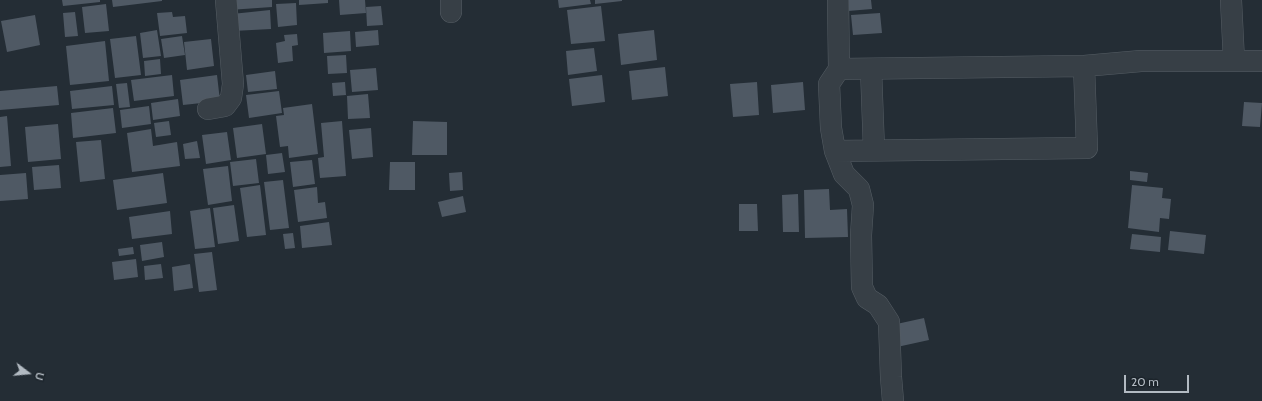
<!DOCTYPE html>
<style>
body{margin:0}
#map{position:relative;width:1262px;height:401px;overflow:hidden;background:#242d35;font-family:Cabin,sans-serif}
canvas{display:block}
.north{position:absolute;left:8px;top:353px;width:40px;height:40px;-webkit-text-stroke:3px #1c242b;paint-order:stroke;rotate:106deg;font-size:11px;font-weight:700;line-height:16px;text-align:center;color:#b2bac2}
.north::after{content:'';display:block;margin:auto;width:14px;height:18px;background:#b2bac2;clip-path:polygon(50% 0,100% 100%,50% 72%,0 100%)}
.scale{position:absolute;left:1124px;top:375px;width:65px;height:18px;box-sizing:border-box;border:2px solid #b2bac2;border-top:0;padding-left:5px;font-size:12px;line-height:14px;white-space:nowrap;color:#b2bac2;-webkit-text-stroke:3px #1c242b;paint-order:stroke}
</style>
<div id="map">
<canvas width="1262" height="401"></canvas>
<div class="north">U</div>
<div class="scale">20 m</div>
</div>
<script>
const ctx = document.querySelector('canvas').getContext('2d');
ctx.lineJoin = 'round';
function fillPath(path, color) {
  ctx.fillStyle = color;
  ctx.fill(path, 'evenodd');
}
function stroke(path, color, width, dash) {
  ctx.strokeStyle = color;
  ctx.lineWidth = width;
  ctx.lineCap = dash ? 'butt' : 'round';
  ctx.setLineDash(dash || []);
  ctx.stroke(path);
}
const building = new Path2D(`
 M62,0H100V2L63,6Z
 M112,0H162V1L113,7Z
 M229,0H272V7L229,10Z
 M299,0H328V3L299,5Z
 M339,0H365L366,13L340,15Z
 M558,0H590L591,4L559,8Z
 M595,0H622V1L595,4Z
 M847,0H871L872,9L848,11Z
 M296,3L297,25L278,27L276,4Z
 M106,4L109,31L85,33L82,7Z
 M381,6L383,25L367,26L366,7Z
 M601,6L605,41L571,44L567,10Z
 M270,10L271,29L233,31L232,14Z
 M75,12L78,36L65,37L63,13Z
 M172,12L173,17L185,16L187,33L160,36L157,13Z
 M880,13L882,33L853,35L851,15Z
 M35,15L40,45L7,52L1,21Z
 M157,30L161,56L143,58L140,33Z
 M378,30L379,45L356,47L355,32Z
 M654,30L657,60L621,65L618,34Z
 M350,31L351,51L324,53L323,33Z
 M297,34L298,45L292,46L293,61L278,63L276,43L285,41L284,35Z
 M136,36L141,75L115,78L110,39Z
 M182,36L185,55L164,58L161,39Z
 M211,39L214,66L187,70L184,42Z
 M105,41L109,81L70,85L66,46Z
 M594,48L597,71L568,75L566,51Z
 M346,55L347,73L328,74L327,56Z
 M160,59L161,74L145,76L144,61Z
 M665,67L668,96L632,100L629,71Z
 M376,68L378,90L352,92L350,70Z
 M275,71L277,89L248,92L246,75Z
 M172,75L174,96L134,101L131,80Z
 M217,75L220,101L183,105L180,80Z
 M602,75L605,102L572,106L569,79Z
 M345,82L346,95L333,96L332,83Z
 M757,82L759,115L733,117L730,84Z
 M803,82L805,110L773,113L771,85Z
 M127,83L130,107L119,108L116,84Z
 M57,86L59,105L0,110V91Z
 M112,86L114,105L72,109L70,91Z
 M279,91L282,113L249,118L246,95Z
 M368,94L370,118L348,119L347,96Z
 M178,99L180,116L153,120L151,103Z
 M1244,102L1262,103L1260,127L1242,126Z
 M312,104L318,154L289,158L288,146L280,147L276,116L284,115L283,108Z
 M149,106L151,124L122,128L120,110Z
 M113,108L116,133L73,138L71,113Z
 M7,116L11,166L0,167V117Z
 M169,121L171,135L156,137L154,123Z
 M342,121L346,176L320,178L318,158L324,157L321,123Z
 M413,121L447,122V155H412Z
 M58,124L61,159L28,162L25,127Z
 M262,124L266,154L237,158L233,128Z
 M371,128L373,157L352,159L349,130Z
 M151,129L153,146L177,142L180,166L132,172L127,133Z
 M227,132L231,160L206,164L202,135Z
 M101,140L105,179L80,182L76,142Z
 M197,141L200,158L185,159L183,144Z
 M282,153L285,172L268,174L266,155Z
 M256,159L259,183L233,186L230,162Z
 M312,160L315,184L293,187L290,162Z
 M390,162H415V190H389Z
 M59,165L61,188L34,190L32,167Z
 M228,166L232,201L208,205L203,169Z
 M1130,171L1148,173L1147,182L1130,180Z
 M462,172L463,190L450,191L449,173Z
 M26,173L28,199L0,201V175Z
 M163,173L167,203L117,210L113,180Z
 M283,180L289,228L270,230L264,182Z
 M260,185L266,235L247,237L240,188Z
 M1132,185L1163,188L1162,198L1171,199L1169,219L1160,218L1159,232L1128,228Z
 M317,187L318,203L325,202L327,218L298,222L294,190Z
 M829,189L830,210L847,209L848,237L805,238L804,190Z
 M798,194L799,232H783L782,195Z
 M463,196L466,212L442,217L438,202Z
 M739,204H757L758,231H739Z
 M234,205L239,241L218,244L213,208Z
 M210,208L215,247L195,249L190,211Z
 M170,211L172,234L132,239L129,217Z
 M329,222L332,245L302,248L300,226Z
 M1170,231L1206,235L1204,254L1168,250Z
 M293,233L295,248L285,249L283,234Z
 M1132,234L1161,237L1160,252L1130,249Z
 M162,242L164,257L142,261L140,245Z
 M133,247L134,254L119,256L118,249Z
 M212,252L217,290L199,292L194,254Z
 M136,259L138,277L114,280L112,262Z
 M161,264L163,278L145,280L144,266Z
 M190,264L193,288L174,291L172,267Z
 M924,318L929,340L897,347L892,325Z`);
const street = new Path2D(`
 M451,0V12
 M838,0L839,69L1084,66L1141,61H1262
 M1231,0L1234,61
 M839,69L829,84L831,128L835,151L844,174L859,189L863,205L861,235L862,287L867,298L878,305L889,322L891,377L893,401
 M871,69L874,150
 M208,109L225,106L231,98L233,84L226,0
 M835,151L1087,148L1084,66`);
fillPath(building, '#4f5964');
stroke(street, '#555d64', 22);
stroke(street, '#373f46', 21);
</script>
